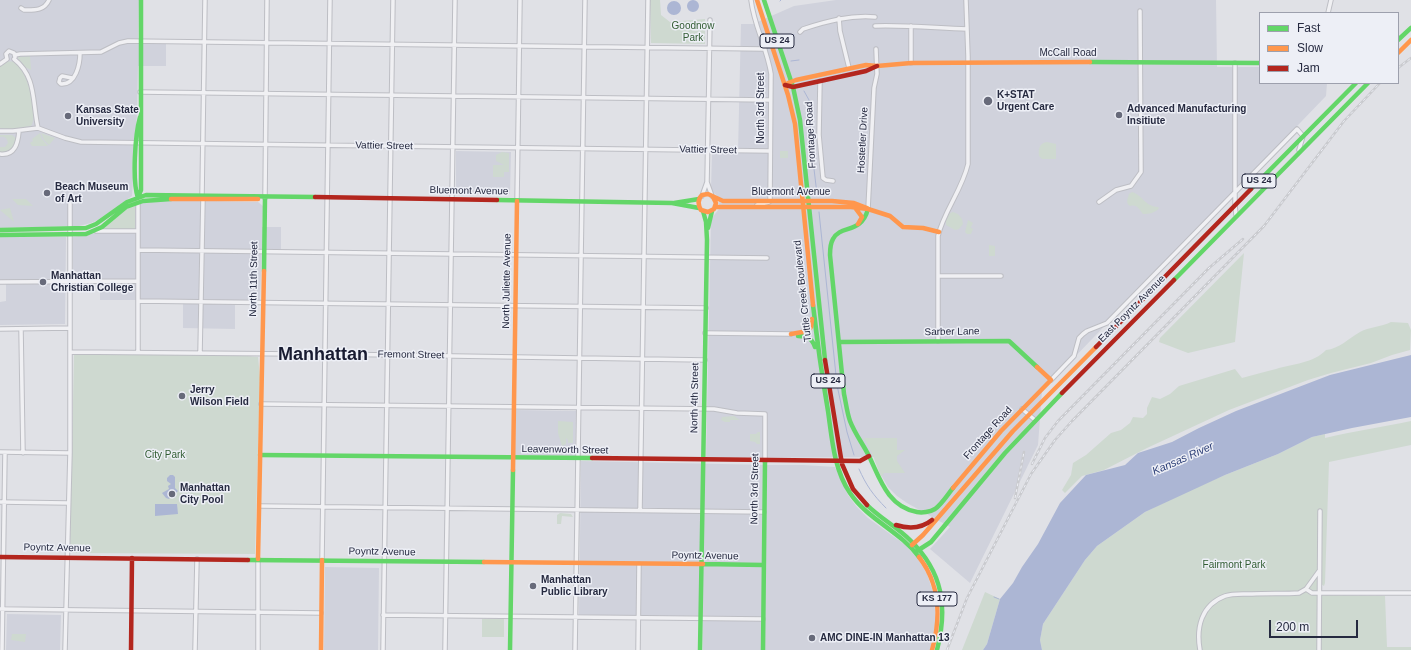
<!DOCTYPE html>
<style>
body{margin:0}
#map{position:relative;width:1411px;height:650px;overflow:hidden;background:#e0e1e6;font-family:Arial,sans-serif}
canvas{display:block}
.legend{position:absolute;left:1259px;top:12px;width:140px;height:72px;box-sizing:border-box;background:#edeff6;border:1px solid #9da0ad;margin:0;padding:5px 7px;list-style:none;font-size:12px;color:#262a40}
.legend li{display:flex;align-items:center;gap:8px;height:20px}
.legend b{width:20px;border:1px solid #9da0ad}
.scale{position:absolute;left:1269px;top:620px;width:89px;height:18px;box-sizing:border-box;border:2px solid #262a40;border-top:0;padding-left:5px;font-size:12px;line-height:14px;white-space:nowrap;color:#262a40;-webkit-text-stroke:3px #edeff6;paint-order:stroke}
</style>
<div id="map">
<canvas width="1411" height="650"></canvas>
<ul class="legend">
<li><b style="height:5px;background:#63d668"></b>Fast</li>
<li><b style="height:5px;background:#ff974d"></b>Slow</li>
<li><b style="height:5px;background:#b3261e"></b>Jam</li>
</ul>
<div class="scale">200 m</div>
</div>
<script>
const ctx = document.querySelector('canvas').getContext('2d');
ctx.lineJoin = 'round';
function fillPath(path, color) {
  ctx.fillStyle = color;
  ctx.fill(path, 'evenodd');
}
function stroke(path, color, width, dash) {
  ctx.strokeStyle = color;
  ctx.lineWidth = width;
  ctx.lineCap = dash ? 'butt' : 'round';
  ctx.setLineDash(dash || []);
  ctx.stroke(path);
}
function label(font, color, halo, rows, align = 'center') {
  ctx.font = font + ' Arial,sans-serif';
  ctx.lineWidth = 3;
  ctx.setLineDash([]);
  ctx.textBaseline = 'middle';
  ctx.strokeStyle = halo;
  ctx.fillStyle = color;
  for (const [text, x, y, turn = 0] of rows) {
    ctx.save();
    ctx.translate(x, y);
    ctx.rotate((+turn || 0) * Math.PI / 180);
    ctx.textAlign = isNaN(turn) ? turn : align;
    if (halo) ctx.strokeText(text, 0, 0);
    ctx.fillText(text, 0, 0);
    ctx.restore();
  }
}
const built = new Path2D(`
 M0,0H139L138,42L166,43V66H138L137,112L132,196L98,220L91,223L79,226L0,228Z
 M836,0H1216L1217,67H1260V83H1327L1326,96L1042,391L1038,445L970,583L930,549L950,527L907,503L897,496L888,487L881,475L874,457L706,458L711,219L719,209V198L711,190L712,152H738L741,24H753L794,6Z
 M456,151L511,152L510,194H456Z
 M174,200L258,202L263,206L262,227H281V249H262L260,300L235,301V329L183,328V300H100V280L73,279V237L95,233L112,222L128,208L142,203Z
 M0,236L66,237L65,324L0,325V302L6,301V284L20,283L19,280H0Z
 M516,410L576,411L575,456L515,455Z
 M581,461L769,465H803L835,467L848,495L856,506L868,518L904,544L918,559L927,574L933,592L936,620L930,650H703V616L579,615Z
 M325,567L379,568L378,650H324Z
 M7,614L61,615L60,650H6Z`);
const green = new Path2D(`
 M650,0H660L661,15L670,22L705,19V44L651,43Z
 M30,56L31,69V70L25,67L18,58V57Z
 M5,61C8,62 12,61 15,62C27,68 39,117 31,126L12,129L0,128V66Z
 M40,133L42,139L48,146H32L30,143L33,141L32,139Z
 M41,133L55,138L49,145L44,140Z
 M0,135H12L17,139C14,148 10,153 0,152V147H5L8,143C7,138 5,136 0,137Z
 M1047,142L1056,144V159H1042L1039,156C1038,148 1040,143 1047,142Z
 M780,151H788V158H780Z
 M502,152L509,153V172H504V177H493V165H504L496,161V155Z
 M1132,192C1144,196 1144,206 1158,207L1159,208C1156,213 1148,214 1143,214C1139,209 1137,204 1130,206C1125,203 1128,198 1129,194Z
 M12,199H26L33,206L18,205Z
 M135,206V229L101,230L128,208Z
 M10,208L14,222L0,210Z
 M953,212L958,214L962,219L963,224L959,229L955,230L946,225V220L950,213Z
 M968,220L973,223L971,227H970L973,229L971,234H967L965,232Z
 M989,245L995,246V256H989Z
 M1244,253L1235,342L1188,353L1159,342L1160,338Z
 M1391,322L1408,323L1411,330L1410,350L1392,355L1371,363L1331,373L1308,380L1229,410L1147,448L1104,470L1082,476L1065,493L1062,490L1071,475L1073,463L1086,455L1111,433L1121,430L1130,423L1133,417L1143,418L1147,414V408L1152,397L1160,399L1170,394L1179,386L1235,369L1242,378C1253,375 1264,372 1276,369C1292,364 1314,363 1326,350C1339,349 1349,338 1360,332C1369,327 1381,327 1391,322Z
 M74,354L238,355L258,357L260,377L255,554L74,553L70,549Z
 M734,416L740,420H730V422H725L721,420L722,417Z
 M558,421L573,422V443H568V440L566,438V444L562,446L558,433Z
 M1411,421V445L1329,462L1325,583L1324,586L1321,584V530L1317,595L1385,596L1387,647H1411V650H1042L1040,640L1043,624L1085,560L1097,546L1145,512L1181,494L1225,475L1278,454L1312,437L1325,434V438C1354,431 1382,427 1411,421Z
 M758,432H760V444H757L755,442L750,441V434H756Z
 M864,438H897V450H905L897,456V461L905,473H884L881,477L872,453Z
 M560,513L571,514L573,517L562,516L561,524H557V515Z
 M985,592L1000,599L987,644L983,650H962Z
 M482,619H504V637H482Z
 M12,634H26L25,642L11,640Z`);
const water = new Path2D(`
 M687 6a6 6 0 1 1 12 0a6 6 0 1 1-12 0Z
 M667 8a7 7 0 1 1 14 0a7 7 0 1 1-14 0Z
 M1411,355V417L1352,428L1312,437L1278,454L1225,475L1145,512L1097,546L1085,560L1043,624L1040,640L1042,650H983L987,644L1000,599L1013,583L1022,567L1038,544L1060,503L1086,475L1125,465L1138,453L1172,442L1199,428L1236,411L1330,375Z
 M170,475H173L175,477V488L178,491L176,493L173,491V494L169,499L166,498L162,493L169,489L168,486L171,484L167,481V478Z
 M155,504H177L178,514L155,516Z`);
const stream = new Path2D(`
 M780,1L781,0
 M785,37L794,35
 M791,61L799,60
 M804,91L809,100L811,144L817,194
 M819,212L837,385L847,432L854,455
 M859,469C866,485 873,495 886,508
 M994,597L999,599`);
const street = new Path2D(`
 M751,0C754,26 767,48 771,74L770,201L769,202L757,205
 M21,8L24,10C34,10 44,11 49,0
 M1328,13L1331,0
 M839,18L840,31L849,68
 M875,26C906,25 936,28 967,29
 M911,26V63
 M800,32L803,29C827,21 850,15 875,17
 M15,55L20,54L101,52L119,43L128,41L765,49
 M7,59L6,54L9,51L14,53L15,57
 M14,59C37,77 32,102 38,128
 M1235,63V205L1236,215
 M0,64L7,59
 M72,78L62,76L60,78L59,82L61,84C76,85 80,64 80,53
 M820,81L819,135L823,178L826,180L833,181
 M140,92L770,100
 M0,131H13L38,128L65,138L81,142L770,151
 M0,154C15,156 18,143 19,131
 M707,182L712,196
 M202,196L205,0
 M702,196L707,182L710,20
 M265,198L267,0
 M517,201L520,0
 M1099,202L1116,190L1131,186L1141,172L1140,11
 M868,209L874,88L877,74L876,49
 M96,231H138
 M138,250L767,258
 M938,276H1001
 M0,282L138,281
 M138,301L706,308
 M0,329L70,328
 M21,329L23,453
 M705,333L791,334
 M938,341V236C944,211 962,190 968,164V56L966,0
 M70,352L297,354H321L324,352L328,354L705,360
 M138,352V202
 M200,353L203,198
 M1051,380L1074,356L1079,338L1083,334L1087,331L1107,323L1297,129L1303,136L1299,150
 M261,404L714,409L737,413L765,414V461
 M1022,409L1035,420
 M0,452L70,453
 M0,502L68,503
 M260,506L764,512
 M640,510L648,0
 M322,560L330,0
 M1306,589L1319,571
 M0,609L321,613
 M383,615L763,619
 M2,650L5,453
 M65,650L70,453V203
 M195,650L197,559
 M258,650V559
 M383,650L393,0
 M445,650L455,0
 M575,650L585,0
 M638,650L639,564
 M1200,650C1196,628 1201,605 1225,596C1233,593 1243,594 1252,594C1268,593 1283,594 1299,593L1306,589L1312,593H1411
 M1319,650L1320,511`);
const fast = new Path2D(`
 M764,0L793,87L800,120L825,360
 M1398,40L1411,28
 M1090,62L1260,63
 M1251,189L1356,83
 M138,197L141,190V0
 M138,198C132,181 135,135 140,117
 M497,200L672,203L699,208
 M674,203L699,199
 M868,209C861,235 841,224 833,239C830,244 830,250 830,255L844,394C846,403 847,413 850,421C855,434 863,444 869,456C880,479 888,507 917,512C922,513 930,512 935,509C942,504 948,494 953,488
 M708,228L712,211
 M0,230L86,228L96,224L127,202L146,195L315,197
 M0,235L86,234L102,227L126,207L143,201L171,199
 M264,271L265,198
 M1174,280L1368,83
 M813,305C817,341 822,376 828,411C832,439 834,470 850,493C868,520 900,531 919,557
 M798,336C807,336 812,338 815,347
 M839,342L1009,341L1037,367
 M260,455L592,458
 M867,505C880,518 897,527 910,540C943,572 948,607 937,650
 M917,551L931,542L1005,453L1062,393
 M248,560L484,562
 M703,564L763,565
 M510,650L513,470
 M700,650L707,240L706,222L703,211
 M763,650L765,461`);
const slow = new Path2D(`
 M757,0L788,95L795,124L813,305
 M1398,53L1411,40
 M788,83L796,80L866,65L877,66L911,63L1090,62
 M713,197L716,203L714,209L708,212L701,210C698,205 697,200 702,195L708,194L723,201H832L854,203L867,208
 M171,199H258
 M715,207H851L868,209L890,216L903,227L923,228L939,232
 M856,209L862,217L858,224
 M791,334L808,331L811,327L812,319
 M513,470L517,201
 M953,488L1001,431L1051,380L1037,367
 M912,545L923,535L1013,431L1096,347
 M919,557C940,584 941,618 932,650
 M258,559L264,271
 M484,562L703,564
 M321,650L322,560`);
const jam = new Path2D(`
 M785,85L793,87L866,71L877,66
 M315,197L497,200
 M1096,347L1251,189
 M825,360L842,464L853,489L867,505
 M1062,393L1174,280
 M592,458L860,461L869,456
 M896,525C909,529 921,529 932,520
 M0,557L248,560
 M131,650L132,558`);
const rail = new Path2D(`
 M1398,68L1411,58
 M1032,464L1045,438L1058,421L1209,268L1243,239
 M1015,498L1024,452
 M947,650L967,598L1031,474L1055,440L1072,421L1264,226L1344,121L1380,83`);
const markers = [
 [988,101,5,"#676a7a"],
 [1119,115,4,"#676a7a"],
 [68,116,4,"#676a7a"],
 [47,193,4,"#676a7a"],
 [43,282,4,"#676a7a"],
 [182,396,4,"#676a7a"],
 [172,494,4,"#676a7a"],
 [533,586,4,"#676a7a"],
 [812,638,4,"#676a7a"]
];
const shields = [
 [777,41,34],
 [1259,181,34],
 [828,381,34],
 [937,599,40]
];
const shieldNames = [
 ["US 24",777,41],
 ["US 24",1259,181],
 ["US 24",828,381],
 ["KS 177",937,599]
];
const parkNames = [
 ["Goodnow",693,26],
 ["Park",693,38],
 ["City Park",165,455],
 ["Fairmont Park",1234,565]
];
const streetNames = [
 ["McCall Road",1068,53],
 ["North 3rd Street",761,108,-90],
 ["Frontage Road",811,135,-93],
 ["Hostetler Drive",863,140,-87],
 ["Vattier Street",384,146,1],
 ["Vattier Street",708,150,1],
 ["Bluemont Avenue",469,191,1],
 ["Bluemont Avenue",791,192],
 ["North 11th Street",254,279,-89],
 ["North Juliette Avenue",507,281,-89],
 ["Tuttle Creek Boulevard",803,291,-96],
 ["East Poyntz Avenue",1132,309,-45],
 ["Sarber Lane",952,332,-1],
 ["Fremont Street",411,355,1],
 ["North 4th Street",695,398,-89],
 ["Frontage Road",988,433,-48],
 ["Leavenworth Street",565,450,1],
 ["North 3rd Street",755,489,-89],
 ["Poyntz Avenue",57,548,1],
 ["Poyntz Avenue",382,552,1],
 ["Poyntz Avenue",705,556,1]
];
const poiNames = [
 ["K+STAT",997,95],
 ["Urgent Care",997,107],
 ["Advanced Manufacturing",1127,109],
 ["Insitiute",1127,121],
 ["Kansas State",76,110],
 ["University",76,122],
 ["Beach Museum",55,187],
 ["of Art",55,199],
 ["Manhattan",51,276],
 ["Christian College",51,288],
 ["Jerry",190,390],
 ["Wilson Field",190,402],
 ["Manhattan",180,488],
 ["City Pool",180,500],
 ["Manhattan",541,580],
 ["Public Library",541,592],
 ["AMC DINE-IN Manhattan 13",820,638]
];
const waterNames = [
 ["Kansas River",1183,459,-24]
];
const townNames = [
 ["Manhattan",323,355]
];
fillPath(built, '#d0d2dc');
fillPath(green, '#ced9d0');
fillPath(water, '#acb6d4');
stroke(stream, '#acb6d4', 1);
stroke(street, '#bdbec4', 5.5);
stroke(street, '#f0f0f3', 3.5);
stroke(fast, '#63d668', 4.5);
stroke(slow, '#ff974d', 4.5);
stroke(jam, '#b3261e', 4.5);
stroke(rail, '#c9cace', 2.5);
stroke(rail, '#edeff6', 1, [3]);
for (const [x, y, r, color] of markers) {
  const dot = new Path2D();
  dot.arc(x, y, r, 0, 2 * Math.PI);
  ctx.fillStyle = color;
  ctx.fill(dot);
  stroke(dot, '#edeff6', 1.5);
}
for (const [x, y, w] of shields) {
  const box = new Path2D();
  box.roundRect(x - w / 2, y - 7, w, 14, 3);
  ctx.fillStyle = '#edeff6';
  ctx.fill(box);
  stroke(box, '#262a40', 1);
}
label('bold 9px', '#262a40', null, shieldNames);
label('10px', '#325d33', '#edeff6', parkNames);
label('10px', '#262a40', '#edeff6', streetNames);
label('bold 10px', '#262a40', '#edeff6', poiNames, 'left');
label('italic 11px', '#2d3f77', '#edeff6', waterNames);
label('bold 18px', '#181b31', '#edeff6', townNames);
</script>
